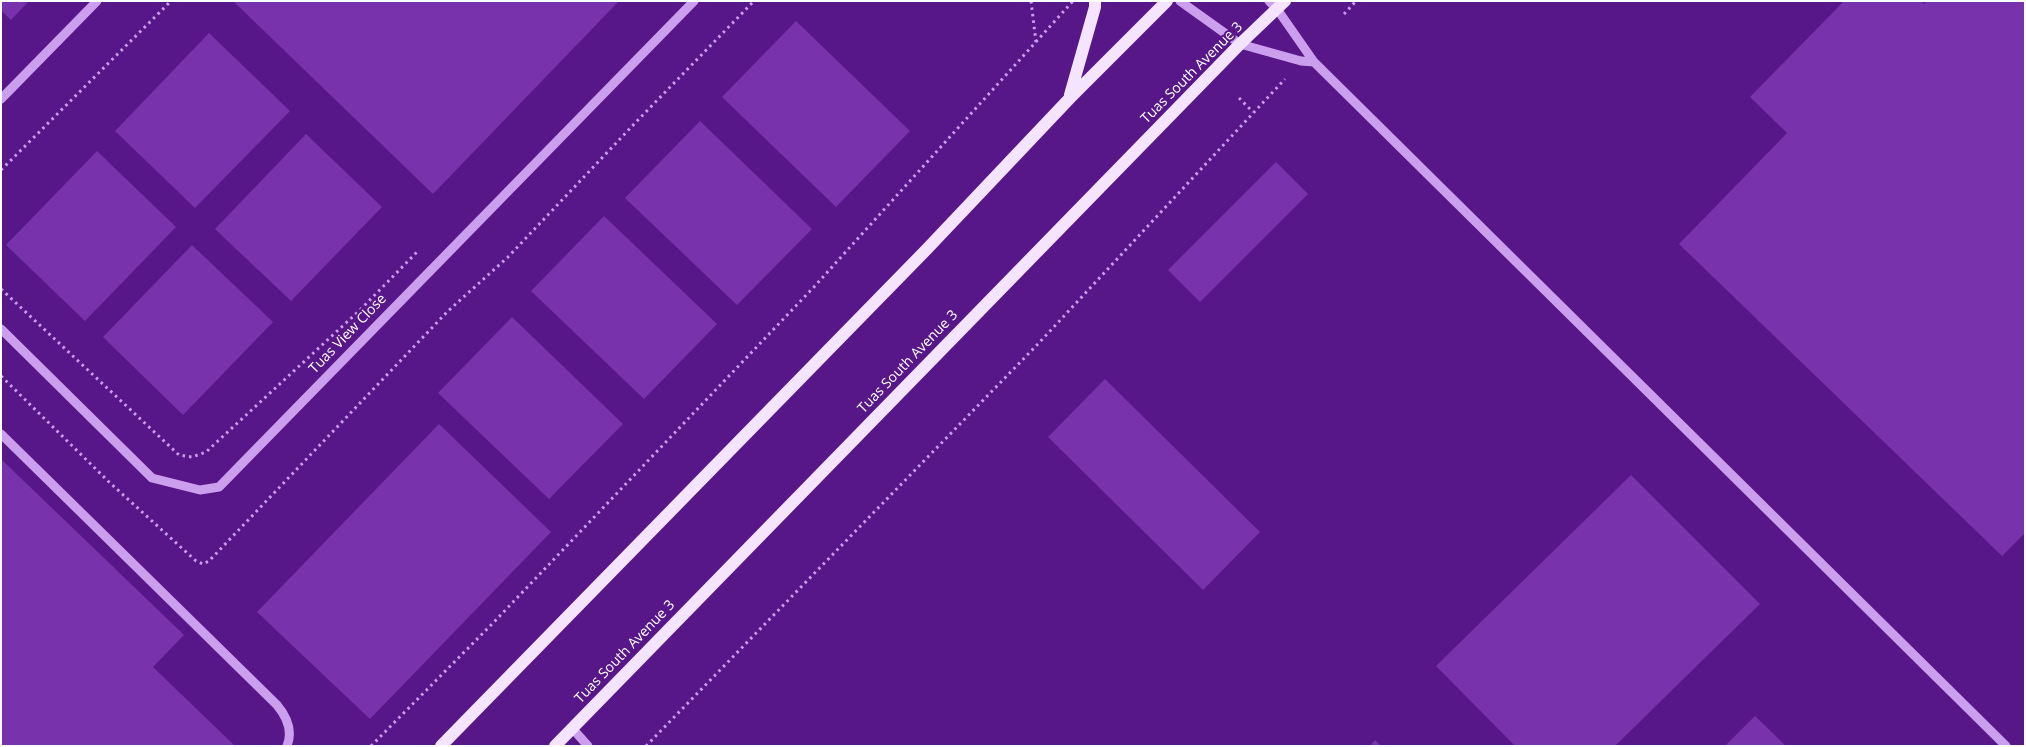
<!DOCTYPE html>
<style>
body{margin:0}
#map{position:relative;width:2026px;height:747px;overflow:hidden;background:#581788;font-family:"Open Sans",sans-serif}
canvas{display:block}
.frame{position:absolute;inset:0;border:2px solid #fff;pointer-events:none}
</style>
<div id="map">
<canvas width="2026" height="747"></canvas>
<div class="frame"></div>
</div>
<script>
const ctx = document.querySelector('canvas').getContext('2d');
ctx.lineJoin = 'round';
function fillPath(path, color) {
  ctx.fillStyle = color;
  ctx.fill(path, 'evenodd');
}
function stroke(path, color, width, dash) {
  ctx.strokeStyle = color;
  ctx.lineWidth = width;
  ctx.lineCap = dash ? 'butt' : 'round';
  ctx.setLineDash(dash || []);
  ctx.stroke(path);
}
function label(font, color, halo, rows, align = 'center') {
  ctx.font = font + ' "Open Sans",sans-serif';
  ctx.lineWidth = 4;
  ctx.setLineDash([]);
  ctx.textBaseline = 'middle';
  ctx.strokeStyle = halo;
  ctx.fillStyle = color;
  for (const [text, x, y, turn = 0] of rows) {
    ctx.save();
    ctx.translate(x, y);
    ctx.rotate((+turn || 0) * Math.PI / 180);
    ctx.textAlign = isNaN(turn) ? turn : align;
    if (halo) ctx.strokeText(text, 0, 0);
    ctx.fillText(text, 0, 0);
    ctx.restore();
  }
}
const building = new Path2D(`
 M1,1H29L11,20L1,10Z
 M233,1H619L433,194Z
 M1844,1H1921L1924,4L1926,1H2025V533L2002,556L1679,244L1787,133L1750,97Z
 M796,21L910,131L836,207L722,97Z
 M209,33L290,111L195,208L115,131Z
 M700,121L812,229L737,305L625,198Z
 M306,134L382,207L291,301L215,229Z
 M97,151L176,227L85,321L6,245Z
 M1276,162L1308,194L1200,302L1168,270Z
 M604,216L717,324L644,399L531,291Z
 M192,245L273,322L183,415L103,337Z
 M512,317L623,424L549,499L438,393Z
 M1105,379L1260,532L1203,590L1048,437Z
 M439,424L551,532L370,719L257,612Z
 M1,459L184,635L153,667L235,746H1Z
 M1631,475L1760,604L1615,746H1515L1436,666Z
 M1755,716L1786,746H1725Z
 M1375,740L1381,746H1370Z`);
const path = new Path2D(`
 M1031,1L1036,42
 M1344,14L1356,1
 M1239,98L1253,112
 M1,170L171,1
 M1,289L179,455L192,457L206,452L360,310L417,252
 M1,376L108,481L196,561L203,564L209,561L448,311L508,257L637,121L754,1
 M371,746L494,622L813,288L1073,1
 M646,746L1036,346L1285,79`);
const minor = new Path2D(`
 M1180,1L1240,44L1301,61L1314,62
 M1269,1L1277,9L1314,62L2006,746
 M1,99L97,1
 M1,329L152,478L200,490L219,487L694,1
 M1,434L277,705C287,717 293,731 287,746
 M572,728L588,746`);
const major = new Path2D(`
 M1070,95L1095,7V1
 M441,746L926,250L1070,98L1167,1
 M555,746L1240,44L1285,1`);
const streetNames = [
 ["Tuas South Avenue 3",1192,73,-45],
 ["Tuas View Close",348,334,-46],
 ["Tuas South Avenue 3",908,362,-46],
 ["Tuas South Avenue 3",625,652,-46]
];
fillPath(building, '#7832ab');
stroke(path, '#cb9eee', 3, [2.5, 4]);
stroke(minor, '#cb9eee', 9);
stroke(major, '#f5e4ff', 12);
label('14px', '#fff', '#581788', streetNames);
</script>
